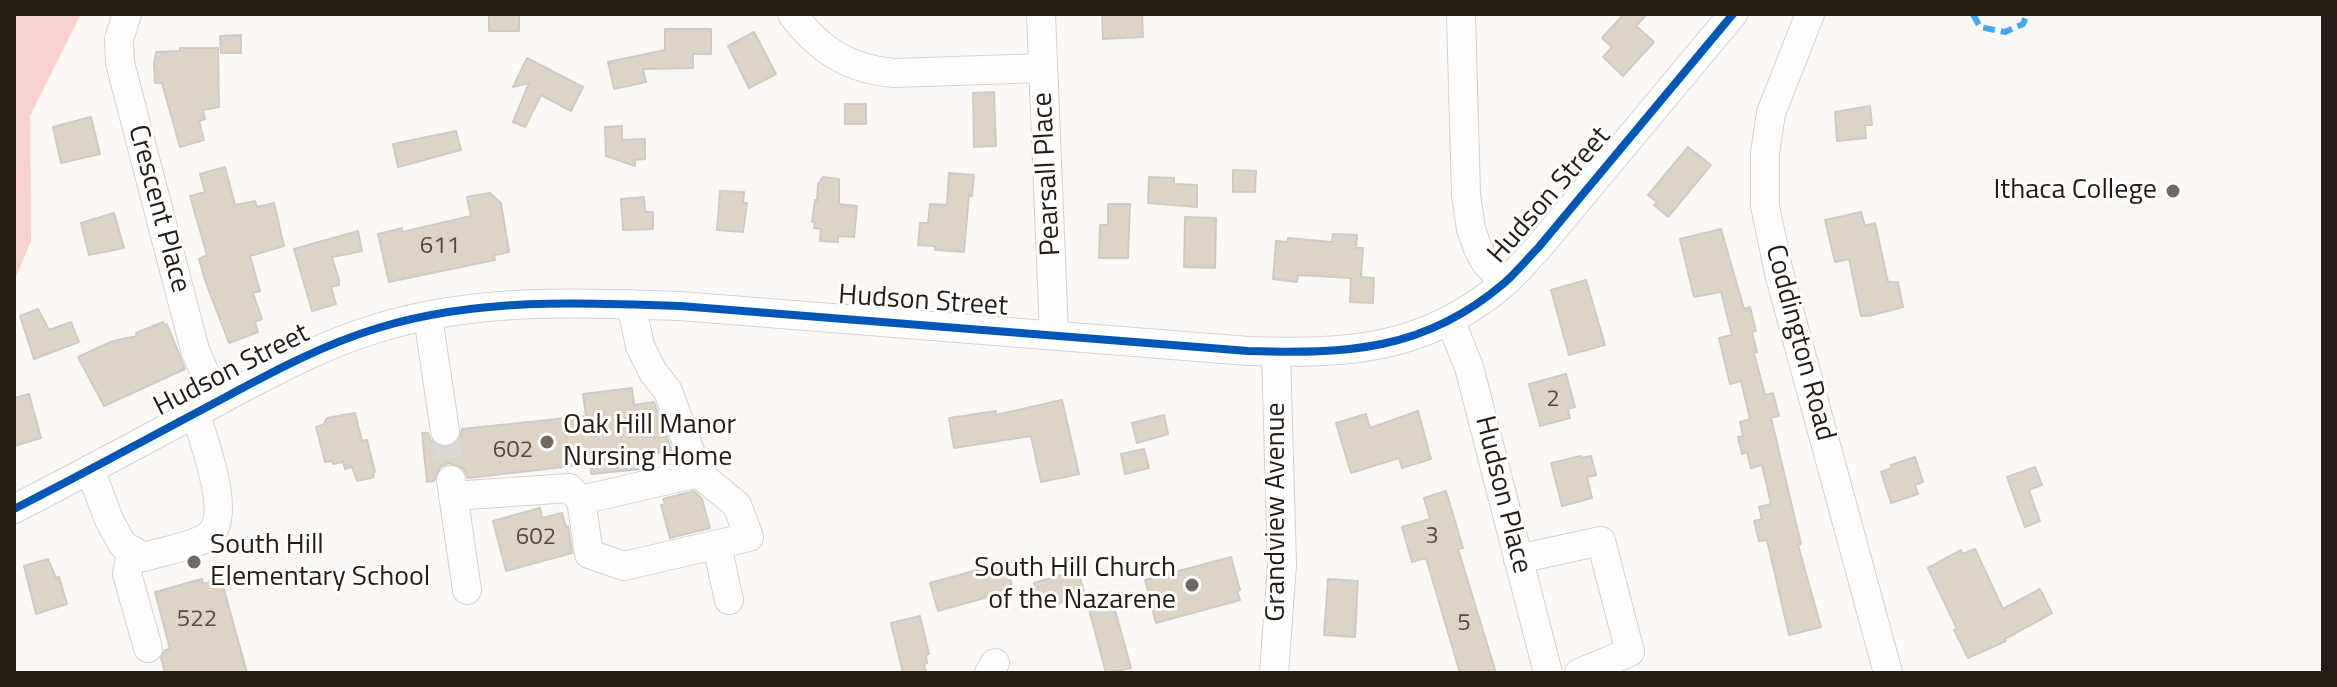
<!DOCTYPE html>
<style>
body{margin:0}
#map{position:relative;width:2337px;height:687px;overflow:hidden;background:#fbf8f6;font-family:"Titillium Web",sans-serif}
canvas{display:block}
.frame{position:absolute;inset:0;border:16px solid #251c13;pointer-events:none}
</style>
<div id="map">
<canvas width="2337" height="687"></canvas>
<div class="frame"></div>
</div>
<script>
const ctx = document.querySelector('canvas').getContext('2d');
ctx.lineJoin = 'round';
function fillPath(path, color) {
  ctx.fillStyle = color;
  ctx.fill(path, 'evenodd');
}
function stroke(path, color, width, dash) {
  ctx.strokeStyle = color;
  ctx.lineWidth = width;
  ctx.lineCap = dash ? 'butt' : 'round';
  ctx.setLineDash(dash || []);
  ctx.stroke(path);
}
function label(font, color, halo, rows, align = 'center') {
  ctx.font = font + ' "Titillium Web",sans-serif';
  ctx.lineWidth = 6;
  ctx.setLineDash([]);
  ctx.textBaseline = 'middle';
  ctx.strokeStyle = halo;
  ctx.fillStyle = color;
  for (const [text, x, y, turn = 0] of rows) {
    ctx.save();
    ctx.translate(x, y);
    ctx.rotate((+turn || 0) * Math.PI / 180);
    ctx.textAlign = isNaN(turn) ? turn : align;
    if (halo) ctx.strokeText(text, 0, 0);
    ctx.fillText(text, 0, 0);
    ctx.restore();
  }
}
const green = new Path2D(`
 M14,14H81L30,116L31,241L14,281Z`);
const building = new Path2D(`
 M489,14H519V31H489Z
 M1102,14H1142L1143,37L1103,39Z
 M1624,14H1647L1636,26L1654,42L1623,76L1603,57L1612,47L1602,38Z
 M665,29H711V54H693V68L643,69L646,82L614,89L608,62L665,50Z
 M754,32L776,74L749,88L728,46Z
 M241,35V53H221L220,36Z
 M180,48H218L219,107L203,110L205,119L199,121L204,140L180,147L162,83H155L154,64L156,52L180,51Z
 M527,58L583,87L571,111L541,95L525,127L513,122L529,83L513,87Z
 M994,92L996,146L974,147L973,93Z
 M845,104H866V124H845Z
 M1870,106L1872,125H1865L1866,138L1837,141L1835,112Z
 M91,117L100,154L61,163L53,127Z
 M622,126V140L645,139V159L635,160V166L606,156L605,127Z
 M456,131L461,150L398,167L393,144Z
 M1688,147L1711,165L1668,217L1654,205L1657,202L1648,195Z
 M225,167L235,205L255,201L257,207L274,203L284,246L250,256L260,291L253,293L262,319L255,322L258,332L229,343L206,283L199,259L207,255L190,196L205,192L200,174Z
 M1233,170L1256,171L1255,192H1233Z
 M949,173L974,175L972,196L969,195L964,252L935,250V246L918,245L920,223H928L930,204L947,205Z
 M823,177L839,179V204L857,206L854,237L838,236V242L820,241L821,229L814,228L815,222H812L815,200L817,201L818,184Z
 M1149,177L1174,178V184L1197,185V207L1148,203Z
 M720,191L744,192L743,203H747L743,232L717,230Z
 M490,193L501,203L509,252L494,255L495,260L389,282L378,234L402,228V232L471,216L467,197Z
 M644,197L645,212H653V229L623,230L621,199Z
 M1108,204H1130L1128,258H1099L1100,225H1108Z
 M1861,212L1865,226L1875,223L1888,282H1898L1903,307L1869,316H1861L1849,259L1835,262L1825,220Z
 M114,213L124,248L89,255L81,223Z
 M1185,217L1216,218L1215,268L1184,267Z
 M1721,229L1744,309L1750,307L1756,331L1752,332L1757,352L1754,353L1765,395L1773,393L1779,416L1771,418L1801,544L1798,545L1821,627L1789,635L1767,540L1759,541L1754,521L1762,519L1759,507L1771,504L1762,465L1751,468L1747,452L1742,454L1738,437L1743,436L1740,422L1750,419L1741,381L1730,384L1719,338L1732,335L1721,292L1694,297L1680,239Z
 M358,231L362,251L332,257L339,280V285L331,287L336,304L312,311L294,249Z
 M1333,234L1357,235L1356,248H1363L1361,277L1374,278L1373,303L1350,302L1351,278L1298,275L1297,282L1273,279L1276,241L1288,242V238L1332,242Z
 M1586,280L1605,345L1569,355L1551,290Z
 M38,309L49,330L71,322L79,342L34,359L20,316Z
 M163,322L164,325L167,324L185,369L104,406L78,357L113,341L137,336L136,333Z
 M1566,374L1575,407L1568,409L1570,418L1540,426L1529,384Z
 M632,388L634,405L654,402L672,451L639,455L641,469L591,474L590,464L468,478L464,469L449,463L440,467L434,481L427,482L422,433H428L431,441L438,446L448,448L460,438L462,429L586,416L583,394Z
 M29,394L41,438L14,446V398Z
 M1062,400L1079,474L1041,482L1031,436L954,448L949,418L996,411V415Z
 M1418,411L1431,459L1402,468L1399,458L1351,473L1336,423L1366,414L1370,428Z
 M355,413L362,441L367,440L375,472H373L374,477L357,481L352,467L345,469L343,462L333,464L332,461L325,462L316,427L323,425L327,418Z
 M1164,415L1168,434L1137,443L1132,423Z
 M1144,449L1149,468L1125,474L1121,454Z
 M1581,456L1582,458L1591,456L1596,475L1587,477L1592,498L1562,506L1551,463Z
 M1915,457L1923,482L1915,485L1918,494L1891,503L1881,472L1892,468L1891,465Z
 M2035,467L2042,485L2029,490L2040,521L2025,527L2007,477Z
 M694,491L702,499L710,528L670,538L661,505L665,504L663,499Z
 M1446,491L1463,548L1458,549L1496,673H1460L1426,558L1412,562L1402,527L1430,519L1424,498Z
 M540,508L542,518L562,513L566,527L568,526L572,553L506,571L493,521Z
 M1975,549L2003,609L2040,589L2052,613L2005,639L2006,641L1968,658L1954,630L1957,629L1928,568L1961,550L1963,554Z
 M1231,557L1240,590L1237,591L1240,600L1156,623L1145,580Z
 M48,559L56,578L59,577L67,604L36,614L24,566Z
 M1006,562L1013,590L938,611L930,583Z
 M1078,570L1085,596L1040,608L1034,583Z
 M202,579L203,584L221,579L247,673H165L161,658L165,650L170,649L155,592Z
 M1328,579L1358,581L1355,637L1324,635Z
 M1110,592L1131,668L1106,673L1086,598Z
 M920,616L929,654L926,655L927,663L924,664L926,673H903L891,623Z`);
const minorTunnel = new Path2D(`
 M445,431L451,479`);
const minor = new Path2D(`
 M127,14L119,39L120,63L195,350L217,402
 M792,14C819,50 850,70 895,73L1043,68
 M1041,14L1054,334
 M1461,14L1466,195L1471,229L1478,249L1486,263L1504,283
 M1810,14L1771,113L1765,153V206L1779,273L1888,673
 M428,317L445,431
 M1450,320L1469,367L1548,673
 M90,469L109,520L123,545L144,557C163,551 187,548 205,538C236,522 203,439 195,413
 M451,480L467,590
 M453,496L569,488L581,500L698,473L668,391L653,372L640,346L631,304
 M581,500L589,554L624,566L749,537L737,505L698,473
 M14,509C79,476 143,441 207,407C263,377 318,346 378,328C475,298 580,302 680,306L1248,351C1347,354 1424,351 1503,284C1516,273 1526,260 1538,248L1733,14
 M717,546L729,600
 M132,550L127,574L148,648
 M1518,559L1601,541L1630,652L1579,673
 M989,673L995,663
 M1274,673L1282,565L1276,352`);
const quiet = new Path2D(`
 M1973,14L1980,27L2005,32L2023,24L2027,14`);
const cycleway = new Path2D(`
 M14,509C79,476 143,441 207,407C263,377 318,346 378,328C475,298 580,302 680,306L1248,351C1347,354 1424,351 1503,284C1516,273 1526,260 1538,248L1733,14`);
const markers = [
 [2173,191,8,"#706962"],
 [547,442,8,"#706962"],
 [194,562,8,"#706962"],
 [1192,585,8,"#706962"]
];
const numberNames = [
 ["611",440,247],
 ["2",1553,400],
 ["602",513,451],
 ["3",1432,537],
 ["602",536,538],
 ["522",197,620],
 ["5",1464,624]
];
const streetNames = [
 ["Pearsall Place",1048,174,-93],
 ["Hudson Street",1550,196,-49],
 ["Crescent Place",158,209,75],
 ["Hudson Street",923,302,4],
 ["Coddington Road",1799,343,75],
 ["Hudson Street",232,371,-27],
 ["Hudson Place",1502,495,76],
 ["Grandview Avenue",1277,512,-90]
];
const poiNames = [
 ["Ithaca College",2157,191],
 ["Oak Hill Manor",563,426,"left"],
 ["Nursing Home",563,458,"left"],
 ["South Hill",210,546,"left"],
 ["Elementary School",210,578,"left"],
 ["South Hill Church",1176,569],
 ["of the Nazarene",1176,601]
];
fillPath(green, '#f8d2cd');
fillPath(building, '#ddd4c5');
stroke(building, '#cfcbc4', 2);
stroke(minorTunnel, '#dbd7d4', 28, [28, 14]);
stroke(minor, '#d7d1cc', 30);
stroke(minor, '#fefefe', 28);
stroke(quiet, '#3fa9f5', 6, [12, 6]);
stroke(cycleway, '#0057b8', 8);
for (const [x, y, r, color] of markers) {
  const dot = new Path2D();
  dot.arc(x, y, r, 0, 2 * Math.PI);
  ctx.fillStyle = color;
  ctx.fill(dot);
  stroke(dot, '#fff', 3);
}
label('24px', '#534a40', null, numberNames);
label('28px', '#251c13', '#fff', streetNames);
label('28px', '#251c13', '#fff', poiNames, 'right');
</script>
